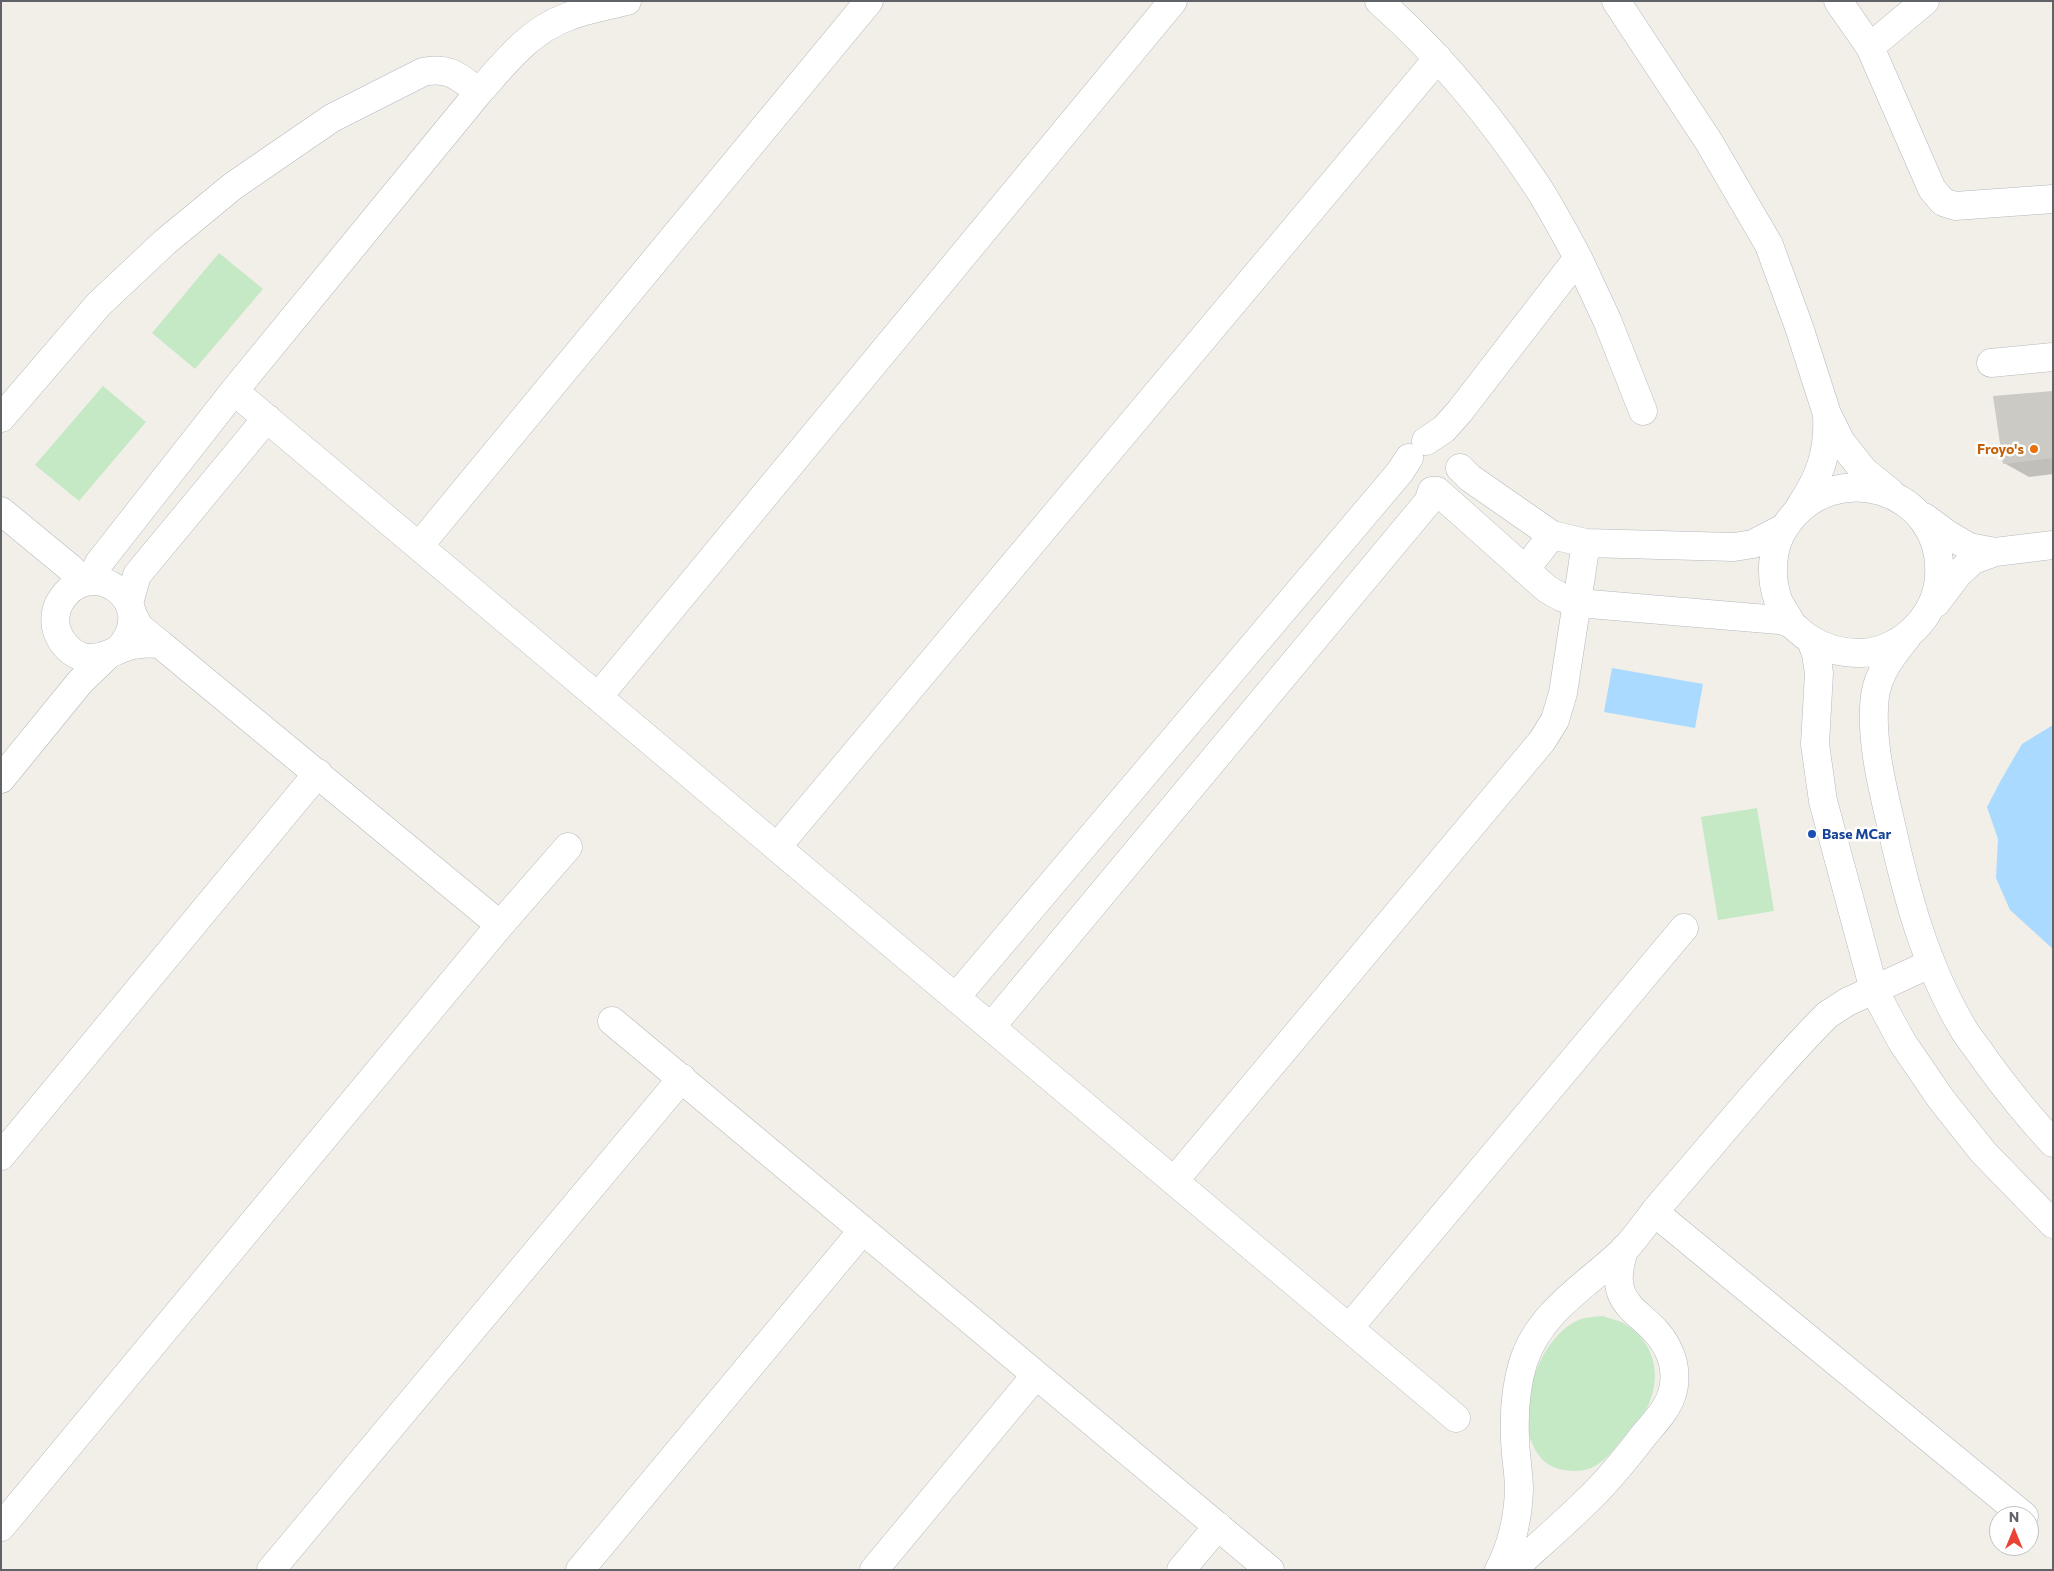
<!DOCTYPE html>
<style>
body{margin:0}
#map{position:relative;width:2054px;height:1571px;overflow:hidden;background:#f1efe8;font-family:Commissioner,sans-serif}
canvas{display:block}
.frame{position:absolute;inset:0;border:2px solid #5f6368;pointer-events:none}
.north{position:absolute;left:1989px;top:1506px;width:50px;height:50px;box-sizing:border-box;background:#fff;border:1px solid #bfc1c3;border-radius:50%;rotate:0deg;font-size:14px;font-weight:700;line-height:20px;text-align:center;color:#5f6368}
.north::after{content:'';display:block;margin:auto;width:18px;height:22px;background:#ea4335;clip-path:polygon(50% 0,100% 100%,50% 72%,0 100%)}
</style>
<div id="map">
<canvas width="2054" height="1571"></canvas>
<div class="frame"></div>
<div class="north">N</div>
</div>
<script>
const ctx = document.querySelector('canvas').getContext('2d');
ctx.lineJoin = 'round';
function fillPath(path, color) {
  ctx.fillStyle = color;
  ctx.fill(path, 'evenodd');
}
function stroke(path, color, width, dash) {
  ctx.strokeStyle = color;
  ctx.lineWidth = width;
  ctx.lineCap = dash ? 'butt' : 'round';
  ctx.setLineDash(dash || []);
  ctx.stroke(path);
}
function label(font, color, halo, rows, align = 'center') {
  ctx.font = font + ' Commissioner,sans-serif';
  ctx.lineWidth = 5;
  ctx.setLineDash([]);
  ctx.textBaseline = 'middle';
  ctx.strokeStyle = halo;
  ctx.fillStyle = color;
  for (const [text, x, y, turn = 0] of rows) {
    ctx.save();
    ctx.translate(x, y);
    ctx.rotate((+turn || 0) * Math.PI / 180);
    ctx.textAlign = isNaN(turn) ? turn : align;
    if (halo) ctx.strokeText(text, 0, 0);
    ctx.fillText(text, 0, 0);
    ctx.restore();
  }
}
const green = new Path2D(`
 M219,253L263,289L195,369L152,333Z
 M103,386L146,422L79,501L35,465Z
 M1757,808L1774,911L1718,920L1701,817Z
 M1603,1316C1610,1319 1619,1320 1625,1324C1655,1343 1662,1375 1648,1406C1643,1416 1633,1425 1627,1433C1617,1445 1609,1458 1595,1466C1582,1474 1557,1472 1545,1462C1539,1457 1535,1450 1532,1443C1517,1404 1540,1335 1581,1319C1587,1317 1596,1317 1603,1316Z`);
const water = new Path2D(`
 M1612,668L1703,684L1695,728L1604,712Z
 M2053,725V949L2010,910L1996,878L1998,839L1987,807L2001,780L2022,744Z`);
const shadow = new Path2D(`
 M2053,392V474L2029,477L2004,463Z`);
const building = new Path2D(`
 M2053,391V458L2003,464L1993,396Z`);
const minor = new Path2D(`
 M1379,1C1440,55 1492,118 1537,186C1552,209 1565,234 1578,258L1460,411L1444,429L1426,441
 M1616,1L1709,142L1769,245L1799,327L1827,414L1841,442L1864,471L1890,492
 M1838,1L1870,47
 M1925,1L1870,47L1932,189L1943,202L1955,206L2053,199
 M1578,258L1607,320L1643,411
 M1991,363L2053,357
 M234,391L1456,1418
 M1,418L99,304L165,242L233,186L332,118L423,72C449,66 459,77 479,92
 M1460,468L1470,478L1552,535L1586,543L1734,547L1753,544L1784,528
 M1437,491L1547,589L1561,597L1578,603L1779,620C1796,623 1796,631 1810,639C1825,649 1843,653 1860,653C1883,653 1905,640 1919,624C1931,610 1938,594 1939,576C1945,489 1832,454 1785,527C1771,547 1770,577 1778,600C1781,607 1787,615 1791,623
 M1799,508C1820,477 1829,452 1827,415
 M1,511L69,567L85,582
 M1924,517L1947,534L1969,547L1995,552L1973,560L1958,574L1936,603
 M419,546L869,1
 M1995,552L2053,545
 M1525,570L1552,535
 M90,581L99,563L234,391L479,92C505,63 529,31 567,17C586,9 607,6 627,1
 M129,603L137,575L267,418
 M1907,637C1893,654 1878,673 1875,696C1870,735 1881,782 1890,820C1906,893 1925,965 1964,1030C1970,1040 1979,1050 1986,1061C2007,1090 2028,1116 2053,1143
 M1811,640L1816,654L1819,673L1815,744L1823,801L1874,990L1902,1042L1941,1099L1983,1152L2053,1224
 M160,644L500,925
 M118,650C163,603 90,551 60,602C55,610 54,622 57,631C61,643 71,654 83,657C100,661 111,652 126,647C138,643 148,643 160,644L139,627L133,615
 M598,697L1173,1
 M1,779L80,682L106,657
 M777,847L1438,58
 M956,997L1400,472L1409,458
 M612,1021L1270,1570
 M991,1027L1428,502L1432,491
 M1,1156L318,773
 M1174,1181L1542,741L1555,720L1563,693L1586,543
 M1654,1212L2024,1516
 M1349,1328L1684,928
 M1,1527L500,925L568,847
 M271,1570L682,1078
 M580,1570L863,1230
 M874,1570L1036,1375
 M1181,1570L1218,1526
 M1499,1570C1512,1545 1518,1518 1519,1490C1519,1472 1515,1455 1515,1437C1514,1413 1516,1386 1523,1363C1539,1311 1589,1284 1625,1249C1639,1234 1651,1215 1665,1199C1719,1137 1770,1073 1827,1015L1847,1002L1930,964
 M1512,1570C1539,1545 1567,1521 1593,1495C1611,1477 1628,1456 1644,1435C1654,1423 1667,1410 1672,1394C1676,1382 1675,1365 1670,1354C1652,1308 1601,1314 1625,1248`);
const markers = [
 [2034,449,5,"#e8710a"],
 [1812,834,5,"#1a4fb4"]
];
const foodNames = [
 ["Froyo's",2024,449]
];
const transitNames = [
 ["Base MCar",1822,834]
];
fillPath(green, '#c5e8c5');
fillPath(water, '#aadaff');
fillPath(shadow, '#0003');
fillPath(building, '#cccac5');
stroke(minor, '#b5b8bc', 29);
stroke(minor, '#fff', 28);
for (const [x, y, r, color] of markers) {
  const dot = new Path2D();
  dot.arc(x, y, r, 0, 2 * Math.PI);
  ctx.fillStyle = color;
  ctx.fill(dot);
  stroke(dot, '#fff', 2);
}
label('bold 14px', '#c56008', '#fff', foodNames, 'right');
label('bold 14px', '#164399', '#fff', transitNames, 'left');
</script>
